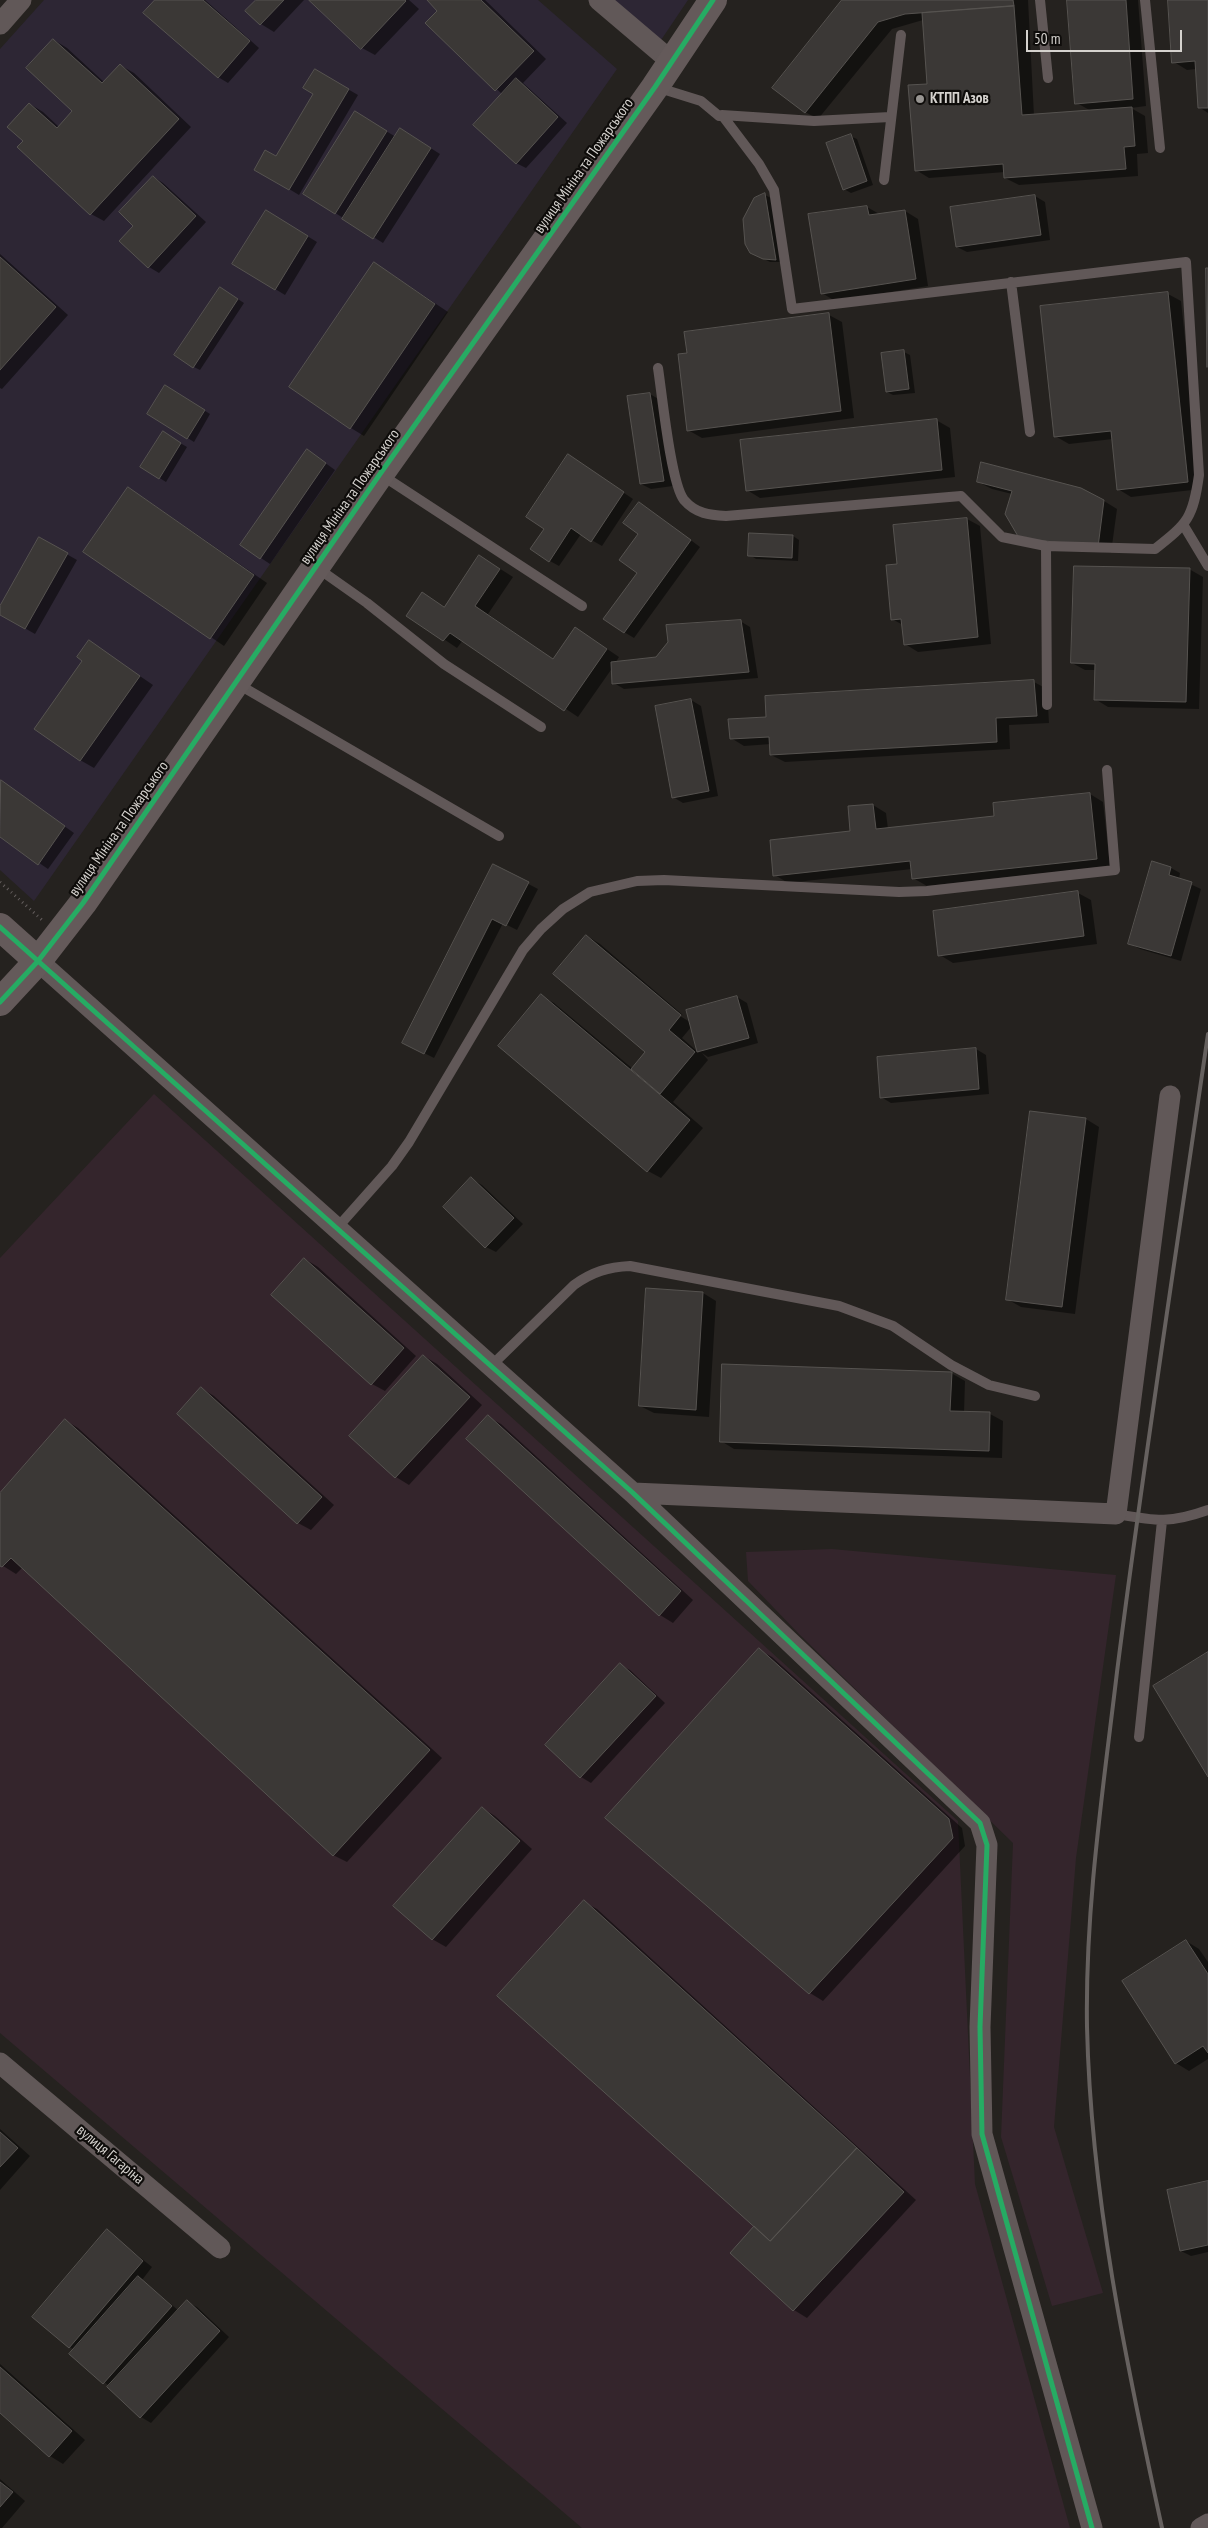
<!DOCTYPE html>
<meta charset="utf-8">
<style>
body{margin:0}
#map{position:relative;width:1208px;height:2528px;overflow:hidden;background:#25221f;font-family:"PT Sans Narrow",sans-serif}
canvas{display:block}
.scale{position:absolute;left:1026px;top:30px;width:156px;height:22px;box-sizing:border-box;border:2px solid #d5d2ce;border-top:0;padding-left:6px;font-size:15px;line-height:18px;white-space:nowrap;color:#d5d2ce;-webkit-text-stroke:4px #0e0c0a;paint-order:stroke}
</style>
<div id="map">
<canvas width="1208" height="2528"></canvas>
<div class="scale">50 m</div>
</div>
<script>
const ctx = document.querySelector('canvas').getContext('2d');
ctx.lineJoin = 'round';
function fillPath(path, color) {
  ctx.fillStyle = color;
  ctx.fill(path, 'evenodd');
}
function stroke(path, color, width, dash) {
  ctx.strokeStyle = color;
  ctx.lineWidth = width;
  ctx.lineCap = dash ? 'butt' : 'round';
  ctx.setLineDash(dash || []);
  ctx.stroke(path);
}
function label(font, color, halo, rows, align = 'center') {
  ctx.font = font + ' "PT Sans Narrow",sans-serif';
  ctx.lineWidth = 4.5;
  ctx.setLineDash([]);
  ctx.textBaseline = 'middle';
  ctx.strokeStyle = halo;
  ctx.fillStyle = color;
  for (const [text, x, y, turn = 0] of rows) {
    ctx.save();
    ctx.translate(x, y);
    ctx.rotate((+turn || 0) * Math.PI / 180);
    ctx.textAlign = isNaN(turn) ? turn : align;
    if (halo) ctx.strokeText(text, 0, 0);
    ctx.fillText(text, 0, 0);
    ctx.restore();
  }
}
const commercial = new Path2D(`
 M44,0H538L617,69L34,901L0,870V49Z
 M612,0H688L659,43Z`);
const industrial = new Path2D(`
 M154,1094L958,1821L975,2184L1070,2528H582L0,2033V1258Z
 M832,1549L1116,1575L1076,1858L1054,2127L1103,2293L1052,2306L1001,2137L1013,1843L799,1634L748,1581L746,1552Z`);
const shadow = new Path2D(`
 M156,0H205L259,48L228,83L218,77Z
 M257,0H304L274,32L261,24L247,11Z
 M311,0H409L419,9L375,55L362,48Z
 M428,0H485L546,59L523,83L567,123L526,168L516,163L502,94L427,23L438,11Z
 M844,0H1028L1034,116L1091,111L1077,103L1069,0H1138L1146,106L1131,108L1145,116L1148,153L1137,154L1138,176L1019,185L1005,178V172L929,178L916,170L928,85L923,20L892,29L818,119L805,112Z
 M1170,0H1208V113L1199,107L1196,69L1187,70L1174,62Z
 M54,40L67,48L104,82L120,65L134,73L191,127L104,221L91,214L24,141L30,104L43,112L59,127L74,111Z
 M315,70L358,95L299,195L256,169L277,158L314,93Z
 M366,119L396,137L410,135L440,154L383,243L305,194Z
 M850,136L857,139L873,185L851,193L844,189Z
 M154,177L163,183L206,222L159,273L149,267L135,226Z
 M765,195L771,198L782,262H770L758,256Z
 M1035,196L1045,202L1050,240L967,252L957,247Z
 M867,207L881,215L905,211L918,219L928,286L835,301L822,293Z
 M266,211L317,242L285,295L234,264Z
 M0,254L68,315L2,389L0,388Z
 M1207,269H1208V360Z
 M387,271L448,312L364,436L351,428Z
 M227,292L244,303L200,370L194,367Z
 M1168,294L1181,301L1201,489L1131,497L1118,489L1113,439L1069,444L1055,436Z
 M829,315L842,322L854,418L702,438L688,430Z
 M904,352L910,355L915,393L893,395L887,392Z
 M166,386L210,414L194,442L149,414Z
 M650,394L660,400L673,486L651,489L641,484Z
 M936,420L950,428L955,477L760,498L747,490Z
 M163,433L187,447L166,482L142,467Z
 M317,457L335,470L270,564L261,558Z
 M578,462L633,499L602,546L581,534L559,566L550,561L545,529Z
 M978,482L1080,489L1104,501L1117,509L1111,553L1034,545L1012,494L992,489Z
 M141,496L267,583L224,646L85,551Z
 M649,509L700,547L634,638L624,632L639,573V534Z
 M967,519L980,526L991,644L918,652L905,644L903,625L892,619L898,565Z
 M793,536L799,540L798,561L756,559L750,555Z
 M40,539L77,560L35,634L0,614V609Z
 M480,556L513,577L488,614L554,660L588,636L619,657L616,662L657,659L740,621L750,627L758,678L624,689L614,683L613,667L578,717L463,640L457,648L408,615L423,594L445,607Z
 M1189,569L1203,577L1199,709L1108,707L1095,699L1096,670H1085L1072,663Z
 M90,642L153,685L94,768L80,760L84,661Z
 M1034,682L1047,689L1049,723L1009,725L1010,749L785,762L771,755V744L744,746L731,738L768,718Z
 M691,700L701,706L718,796L683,803L673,797Z
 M2,782L74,833L48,869L0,836Z
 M1090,794L1103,802L1110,866L927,886L913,878L912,869L788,883L775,875L852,833L873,805L886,813L888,829L996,817Z
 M494,866L538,889L517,930L503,923L434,1058L414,1048Z
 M1171,868L1180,873L1179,879L1201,889L1181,961L1140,949L1130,944Z
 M1078,893L1091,900L1097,944L953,963L940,955Z
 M587,936L600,944L684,1016L676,1011L675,1013L690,1022L737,997L747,1003L758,1043L708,1057L702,1053L708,1060L673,1102L703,1128L661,1178L648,1171L541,996L554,1003L633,1069L647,1052ZM692,1026L699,1053L682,1038Z
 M976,1049L986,1055L989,1094L891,1103L881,1097Z
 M1086,1119L1099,1127L1075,1314L1021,1307L1007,1299Z
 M472,1179L482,1185L523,1224L496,1252L486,1247Z
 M305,1259L318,1267L416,1356L385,1391L372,1384Z
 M647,1290L703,1293L716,1301L709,1417L654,1413L640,1406Z
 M424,1356L437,1364L482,1405L409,1485L396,1477L351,1436Z
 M951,1373L965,1381L964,1413L990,1414L1003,1421L1002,1458L734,1449L721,1441Z
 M201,1388L214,1396L334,1505L311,1530L298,1523Z
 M488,1417L501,1424L693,1600L673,1623L660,1615Z
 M65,1420L78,1428L442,1758L347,1862L333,1855L23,1567L16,1574L0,1564V1495Z
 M759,1650L772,1657L962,1828L965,1846L823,2001L810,1993Z
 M620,1665L630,1670L665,1703L591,1783L581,1777L546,1745Z
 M482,1808L495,1816L532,1849L446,1947L432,1939Z
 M584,1902L597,1909L916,2200L807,2318L794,2310L731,2252L755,2226Z
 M1186,1941L1199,1949L1208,1962V2059L1189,2071L1176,2063Z
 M0,2129L30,2156L0,2190Z
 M1208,2182V2252L1191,2256L1181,2251Z
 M107,2231L152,2267L142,2280L179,2311L187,2302L197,2307L229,2337L151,2423L141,2417L109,2386L71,2354L74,2350L70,2347Z
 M0,2364L85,2440L63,2464L50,2456L0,2412Z
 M0,2479L25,2501L2,2528H0Z`);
const building = new Path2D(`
 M155,0H203L250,41L218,78L143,13Z
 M256,0H284L260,25L245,11Z
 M309,0H405L406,1L361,49Z
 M481,0L534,51L495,91L425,23L437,11L427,0Z
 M842,0H1013L1014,6L905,14L878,22L805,113L772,88Z
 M1067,0H1126L1133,99L1075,104Z
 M1168,0H1208V108H1198L1195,61L1172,63Z
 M1014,6L1022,115L1132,107L1135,146L1124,147L1126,169L1004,178L1003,164L915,171L908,85L927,84L922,13Z
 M53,39L102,83L120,64L179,119L90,215L17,147L23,141L7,127L29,103L57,128L72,111L26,68Z
 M315,69L349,89L289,190L254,170L265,150L276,156L313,94L303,88Z
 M516,78L558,117L516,164L473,125Z
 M355,111L387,131L335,214L303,194Z
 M400,128L431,148L373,239L342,219Z
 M851,134L867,181L843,190L826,143Z
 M153,176L196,216L148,268L119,241L133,226L119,212Z
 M765,193L776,260L763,259L750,253L745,244L743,219L754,198Z
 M1035,195L1041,235L956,247L950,207Z
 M867,206L869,215L905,210L916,279L821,294L808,214Z
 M266,210L308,236L275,290L232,264Z
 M0,257L56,307L0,370Z
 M374,262L435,304L350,429L289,387Z
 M1206,268H1208L1207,367Z
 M220,287L238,299L193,368L174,355Z
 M1168,292L1188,482L1117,490L1111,431L1054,437L1040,306Z
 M829,313L841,411L687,431L678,354L687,353L684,332Z
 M904,350L909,389L886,392L881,353Z
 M165,385L205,410L187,439L147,414Z
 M650,393L664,481L640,484L627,396Z
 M937,419L942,470L746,491L740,440Z
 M163,431L181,443L159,479L140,467Z
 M307,449L326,463L260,559L240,545Z
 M568,454L624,492L591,542L571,528L549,562L530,549L544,529L526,517Z
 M981,462L1081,488L1104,500L1098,547L1019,538L1005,514L1012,491L977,482Z
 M128,487L254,575L210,639L83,552Z
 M639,502L691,540L624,633L603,619L637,573L619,560L638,534L623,523Z
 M967,518L978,637L904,645L901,619L891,620L886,565L897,564L893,525Z
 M749,533L793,535L792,558L748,556Z
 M39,537L68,553L25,629L0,615V606Z
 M479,555L500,569L475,606L553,659L575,627L607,649L564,711L450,633L443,641L406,616L422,592L444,607Z
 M1074,566L1190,568L1186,702L1094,700L1095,664L1071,663Z
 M741,620L749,672L612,684L611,662L656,657L668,642L666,625Z
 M89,640L140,676L80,761L34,729L82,661L77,657Z
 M1034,680L1037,716L996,718L997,742L770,755L769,737L730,739L728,719L766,717L765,696Z
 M691,699L709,791L672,798L655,706Z
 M1,780L65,826L38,865L0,837Z
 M1090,793L1097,859L912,879L910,861L773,876L770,840L850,831L848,806L873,804L876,829L994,816L993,803Z
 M1152,861L1171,867L1169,875L1192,882L1171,956L1128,944Z
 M493,864L529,882L506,926L492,919L424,1054L402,1043Z
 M1078,891L1084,936L938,956L933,911Z
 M586,935L681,1015L669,1030L695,1052L660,1094L631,1069L645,1052L553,974Z
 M541,994L690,1120L647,1172L498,1046Z
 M737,996L749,1038L697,1052L686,1010Z
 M976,1048L979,1089L880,1098L877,1057Z
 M1030,1111L1086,1118L1062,1307L1006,1300Z
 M471,1177L514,1218L485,1248L443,1207Z
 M304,1258L404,1348L371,1385L271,1295Z
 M646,1288L703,1292L696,1410L639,1406Z
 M423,1355L470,1397L395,1478L349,1436Z
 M722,1364L952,1372L950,1411L990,1412L989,1451L720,1442Z
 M201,1387L322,1497L297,1524L177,1414Z
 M488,1415L681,1591L659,1616L466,1439Z
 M65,1419L430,1750L333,1856L11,1558L2,1567L0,1566V1493Z
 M759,1648L949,1819L953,1838L809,1994L605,1818Z
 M1208,1652V1777L1153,1686Z
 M620,1663L656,1696L580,1778L545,1745Z
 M482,1807L520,1841L432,1940L393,1906Z
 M584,1900L857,2148L770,2241L497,1996Z
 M1186,1940L1208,1974V2053L1203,2046L1175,2064L1122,1981Z
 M0,2132L18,2148L0,2167Z
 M857,2148L904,2192L793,2311L730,2253L754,2226L770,2241Z
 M1208,2181V2245L1180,2251L1167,2190Z
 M107,2229L143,2261L69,2348L32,2317Z
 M138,2276L172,2306L103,2384L69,2354Z
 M187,2300L220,2331L140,2418L107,2387Z
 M0,2367L72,2431L49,2457L0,2413Z
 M0,2482L13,2492L0,2507Z`);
const path = new Path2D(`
 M0,882L42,920`);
const lane = new Path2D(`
 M1040,0L1048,78
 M1145,0L1160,148
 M656,87L701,101L719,116L722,115L759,164L774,190L792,309L1186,262L1199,475C1193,518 1188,523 1155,549L1046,546L1002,537L961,496L726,516C710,515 696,514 684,500C671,484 662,394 658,368
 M722,115L814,121L890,117
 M884,180L901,35
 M1011,282L1030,432
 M380,474L582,606
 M1184,526L1208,566
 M1046,546L1047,705
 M316,567L367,603L444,664L541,727
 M236,683L499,836
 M337,1228L392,1166L409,1142L523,950L541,929L563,909L590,892L637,881L664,880L899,892L927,891L1115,870L1107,770
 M491,1366L574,1285C592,1272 608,1267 630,1266L839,1306L893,1326L951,1365L989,1385L1035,1396
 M1116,1514C1156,1521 1169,1524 1208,1510
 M1139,1737L1162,1521`);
const street = new Path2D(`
 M599,0L672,62
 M0,24L21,0
 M38,961L633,1493L980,1823L987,1845L980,2027L982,2134L1092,2528
 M633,1493L1116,1514L1170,1096
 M0,2063L220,2248
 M1201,2528L1208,2524`);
const secondary = new Path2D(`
 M0,927L38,961
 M0,1002L38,961L83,903L380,474L655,87L713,0`);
const rail = new Path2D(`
 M1162,2528C1126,2362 1091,2197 1087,2027C1085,1908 1103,1790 1117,1672C1144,1459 1177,1247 1208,1034`);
const cycleway = new Path2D(`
 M0,927L633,1493L980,1823L987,1845L980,2027L982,2134L1092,2528
 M0,1002L38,961L83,903L380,474L655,87L713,0`);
const markers = [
 [920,99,5,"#979491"]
];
const poiNames = [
 ["КТПП Азов",930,99]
];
const streetNames = [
 ["вулиця Мініна та Пожарського",584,166,-55],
 ["вулиця Мініна та Пожарського",350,497,-55],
 ["вулиця Мініна та Пожарського",119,829,-55],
 ["вулиця Гагаріна",110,2155,40]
];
fillPath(commercial, '#2d2634');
fillPath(industrial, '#34252c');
fillPath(shadow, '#0007');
fillPath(building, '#3b3836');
stroke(building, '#565350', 1);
stroke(path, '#645e5d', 3, [1, 4]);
stroke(lane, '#615858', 10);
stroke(street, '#615858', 21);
stroke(secondary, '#645a5a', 28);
stroke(rail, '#66615f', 4);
stroke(cycleway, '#26ab63', 5);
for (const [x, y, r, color] of markers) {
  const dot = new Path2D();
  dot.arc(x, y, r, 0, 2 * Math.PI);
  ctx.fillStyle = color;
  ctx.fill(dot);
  stroke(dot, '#0e0c0a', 2);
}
label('bold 15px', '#d5d2ce', '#0e0c0a', poiNames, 'left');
label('15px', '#d5d2ce', '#0e0c0a', streetNames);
</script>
